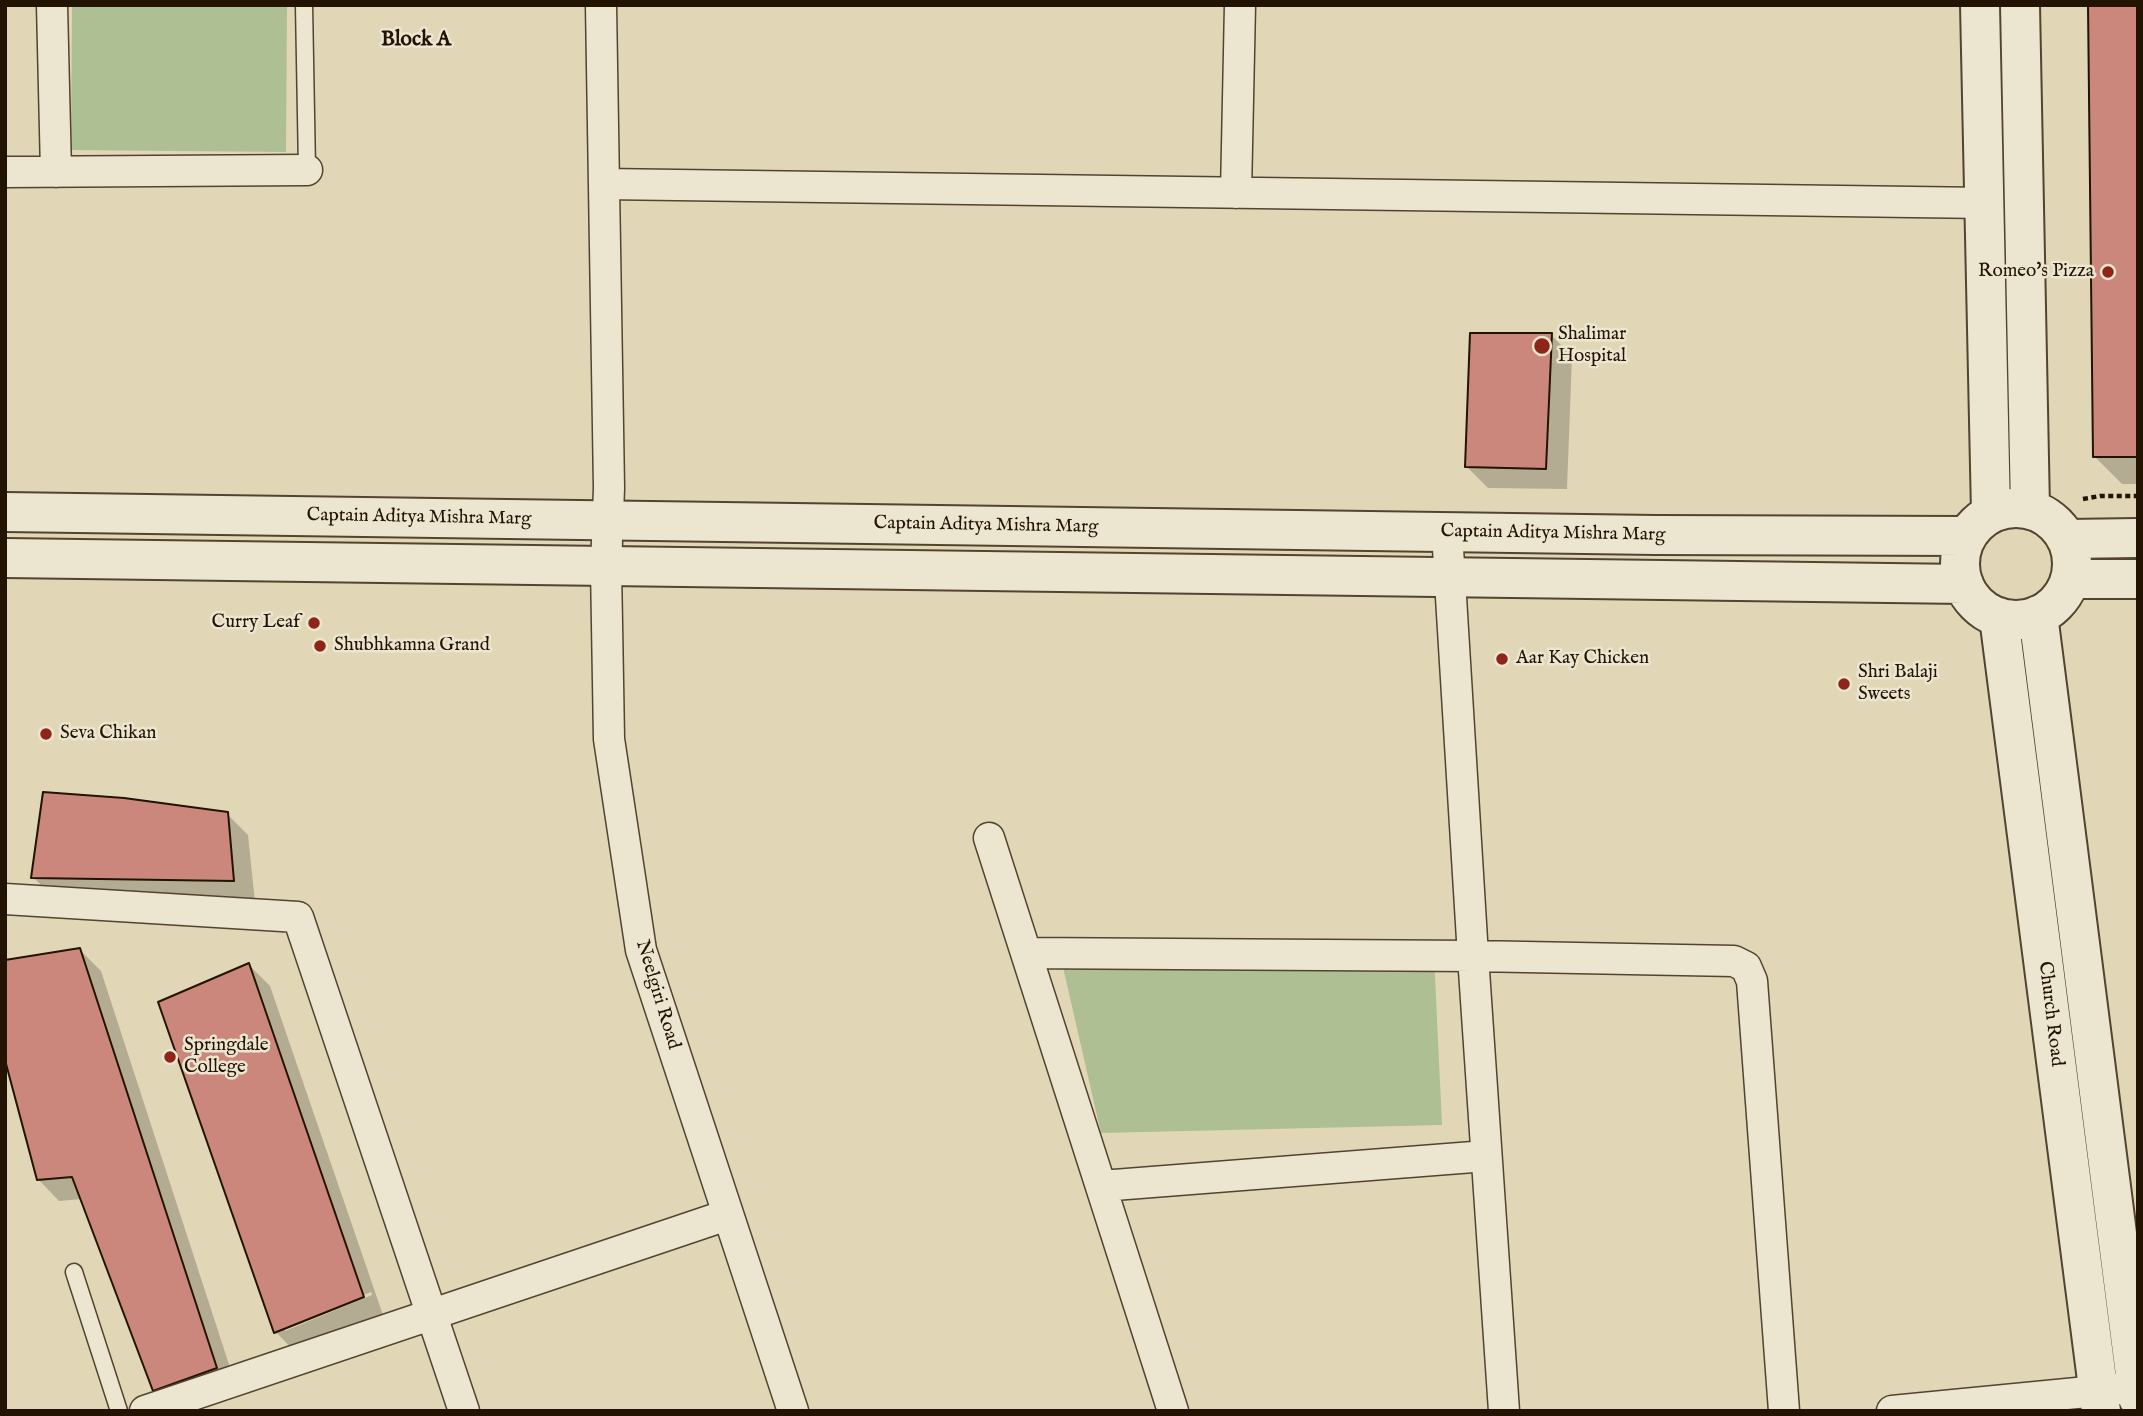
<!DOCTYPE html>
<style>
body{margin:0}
#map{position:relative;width:2143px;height:1416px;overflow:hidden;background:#e1d7b7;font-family:"IM FELL English",serif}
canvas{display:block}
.frame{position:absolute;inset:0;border:7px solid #221302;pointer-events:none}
</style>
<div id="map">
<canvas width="2143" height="1416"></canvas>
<div class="frame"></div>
</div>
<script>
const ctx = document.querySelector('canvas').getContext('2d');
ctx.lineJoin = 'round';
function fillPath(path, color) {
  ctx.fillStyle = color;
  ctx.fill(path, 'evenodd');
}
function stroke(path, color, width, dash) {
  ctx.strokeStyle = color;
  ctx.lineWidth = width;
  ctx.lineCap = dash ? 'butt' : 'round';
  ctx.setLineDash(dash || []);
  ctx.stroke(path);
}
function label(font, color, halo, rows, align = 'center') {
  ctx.font = font + ' "IM FELL English",serif';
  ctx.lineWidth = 5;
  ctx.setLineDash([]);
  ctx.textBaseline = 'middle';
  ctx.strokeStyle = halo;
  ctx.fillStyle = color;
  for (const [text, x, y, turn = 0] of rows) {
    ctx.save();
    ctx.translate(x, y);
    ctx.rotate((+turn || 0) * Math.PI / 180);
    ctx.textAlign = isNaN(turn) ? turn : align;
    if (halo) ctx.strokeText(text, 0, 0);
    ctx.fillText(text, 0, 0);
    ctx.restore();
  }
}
const green = new Path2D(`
 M72,5H287L286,152L71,150Z
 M1057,941L1434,955L1442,1125L1101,1133Z`);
const shadow = new Path2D(`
 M2138,5V484H2122L2095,457Z
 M1551,335L1572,356L1567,489L1488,488L1467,467Z
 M227,814L248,835L255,902L54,898L33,877Z
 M79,949L101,971L237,1389L176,1411L155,1390L82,1199L59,1201L38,1179Z
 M249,965L270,986L384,1318L297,1354L276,1332L160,1003ZM371,1292L372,1295L285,1331V1327Z`);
const building = new Path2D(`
 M2088,5H2138V457H2093Z
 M1470,333H1552L1546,469L1465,467Z
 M43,792L124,798L228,812L234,881L31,878Z
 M80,948L217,1368L153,1391L72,1177L37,1180L5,1060V960Z
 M249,963L364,1297L274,1333L158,1002Z`);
const path = new Path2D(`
 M2083,499L2100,496H2138`);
const service = new Path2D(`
 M304,5L307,170
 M74,1272L119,1411`);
const minor = new Path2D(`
 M52,5L56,172
 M601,5L609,488L606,567L609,739L641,950L793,1411
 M5,172L307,170
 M604,184L1985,203
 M1236,193L1240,5
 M1447,532L1473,956L1504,1411
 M989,838L1173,1411
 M5,899L298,917L464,1411
 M1026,953L1473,956L1734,961L1746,967L1752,981L1784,1411
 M1101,1186L1486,1156
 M145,1411L727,1215
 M1892,1411L2118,1389`);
const tertiary = new Path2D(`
 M1980,5L1991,513
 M2020,5L2030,509
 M1960 564a56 56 0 1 1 112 0a56 56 0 1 1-112 0Z
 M5,512L1656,535L1967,536
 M2067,539L2138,538
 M5,558L1964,584
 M2070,579H2138
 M2038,615L2138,1398
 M1999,617L2101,1411`);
const markers = [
 [2108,272,7,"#8f2418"],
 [1542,346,9,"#8f2418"],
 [314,623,7,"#8f2418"],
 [320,646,7,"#8f2418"],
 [1502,659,7,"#8f2418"],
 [1844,684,7,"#8f2418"],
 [46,734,7,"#8f2418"],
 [170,1057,7,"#8f2418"]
];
const poiNames = [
 ["Romeo's Pizza",2094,272,"right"],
 ["Shalimar",1558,335],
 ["Hospital",1558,357],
 ["Curry Leaf",300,623,"right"],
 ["Shubhkamna Grand",334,646],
 ["Aar Kay Chicken",1516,659],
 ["Shri Balaji",1858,673],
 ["Sweets",1858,695],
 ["Seva Chikan",60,734],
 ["Springdale",184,1046],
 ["College",184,1068]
];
const streetNames = [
 ["Captain Aditya Mishra Marg",419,518,1],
 ["Captain Aditya Mishra Marg",986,526,1],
 ["Captain Aditya Mishra Marg",1553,534,1],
 ["Neelgiri Road",657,995,73],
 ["Church Road",2050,1014,83]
];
const neighbourhoodNames = [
 ["Block A",416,41]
];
fillPath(green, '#adbf93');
fillPath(shadow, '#0003');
fillPath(building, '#cb877b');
stroke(building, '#221302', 2);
stroke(service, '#52442f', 19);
stroke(minor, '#52442f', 33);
stroke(tertiary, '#52442f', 42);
stroke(path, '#221302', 4.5, [5, 3.5]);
stroke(service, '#ece5d0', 16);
stroke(minor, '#ece5d0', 30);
stroke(tertiary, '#ece5d0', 38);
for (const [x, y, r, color] of markers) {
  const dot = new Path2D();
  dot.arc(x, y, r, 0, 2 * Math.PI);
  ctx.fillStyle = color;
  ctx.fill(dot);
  stroke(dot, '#ece5d0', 2.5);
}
label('19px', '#221302', '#ece5d0', poiNames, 'left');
label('19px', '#221302', '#ece5d0', streetNames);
label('bold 21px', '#221302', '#ece5d0', neighbourhoodNames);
</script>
